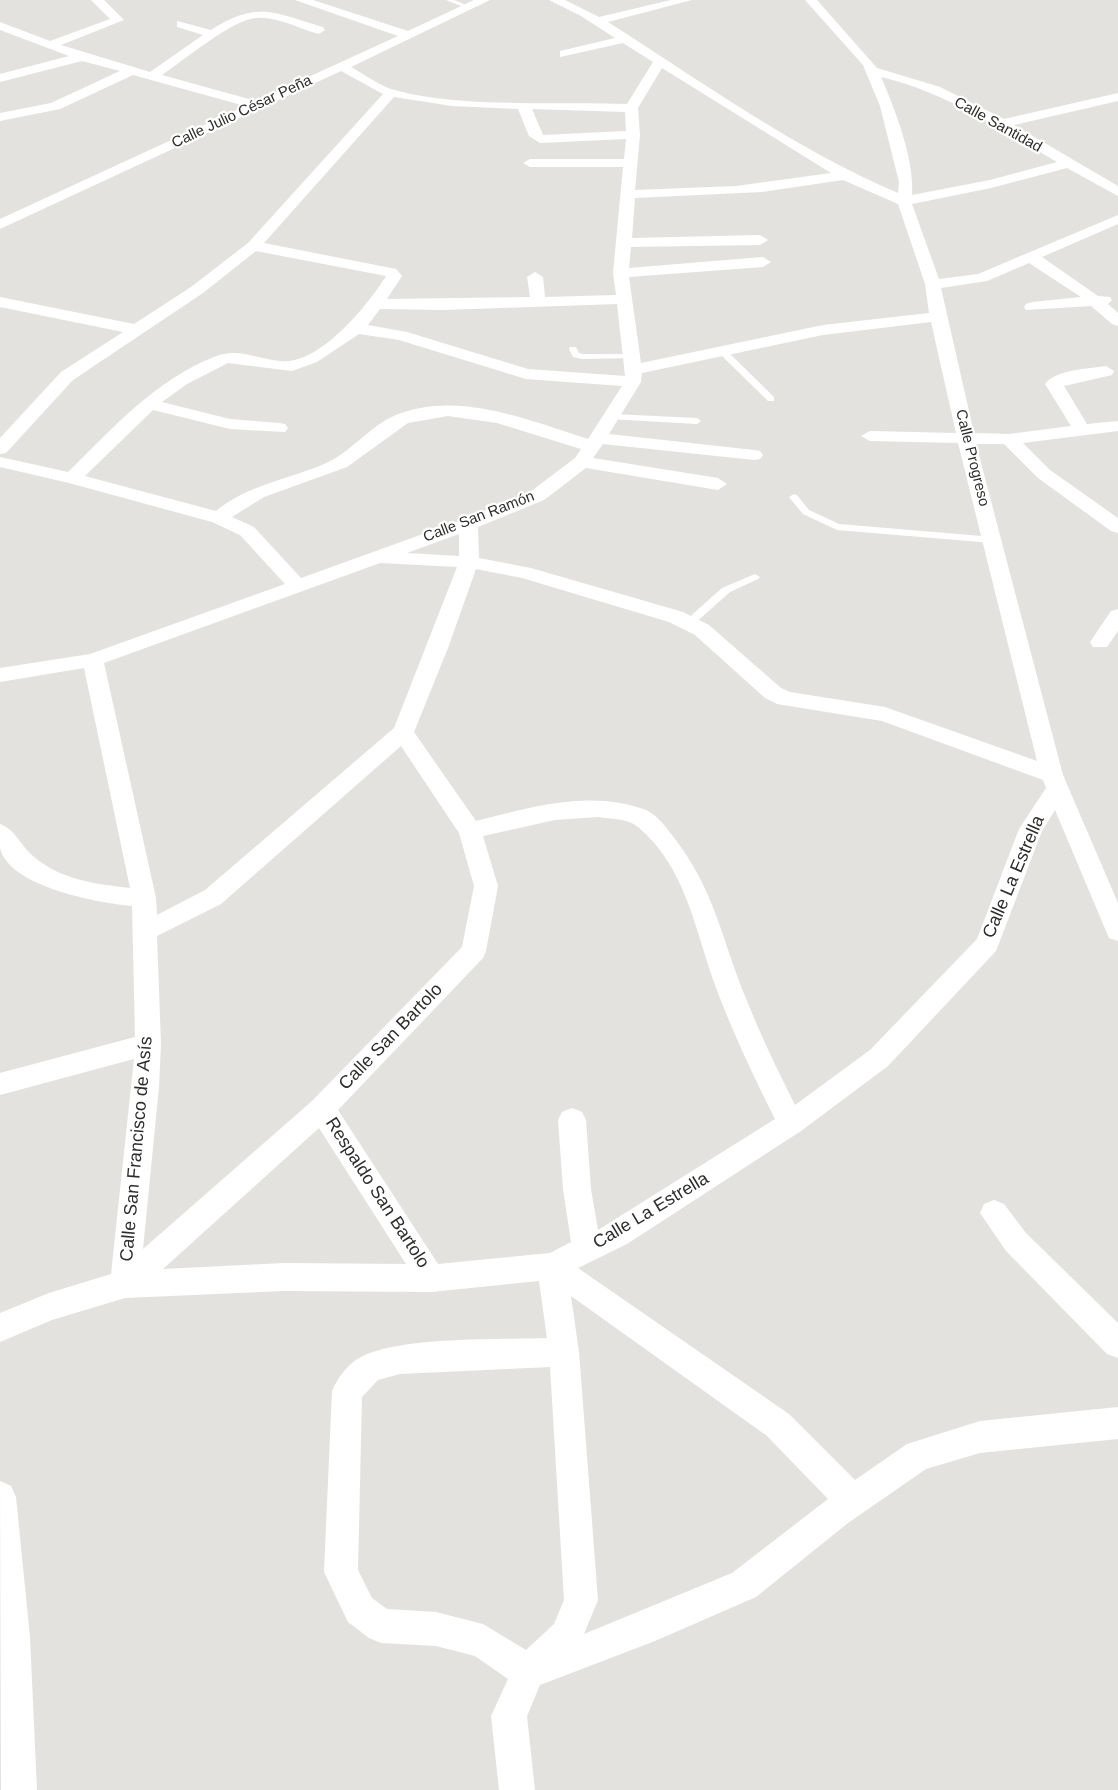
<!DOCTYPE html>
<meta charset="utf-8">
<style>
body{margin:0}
canvas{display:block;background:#e4e2de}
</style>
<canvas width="1118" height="1790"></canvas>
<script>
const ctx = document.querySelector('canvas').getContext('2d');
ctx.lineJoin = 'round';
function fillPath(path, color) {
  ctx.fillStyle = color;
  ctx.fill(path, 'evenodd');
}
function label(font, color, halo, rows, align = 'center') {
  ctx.font = font + ' Arial,sans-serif';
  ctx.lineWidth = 4.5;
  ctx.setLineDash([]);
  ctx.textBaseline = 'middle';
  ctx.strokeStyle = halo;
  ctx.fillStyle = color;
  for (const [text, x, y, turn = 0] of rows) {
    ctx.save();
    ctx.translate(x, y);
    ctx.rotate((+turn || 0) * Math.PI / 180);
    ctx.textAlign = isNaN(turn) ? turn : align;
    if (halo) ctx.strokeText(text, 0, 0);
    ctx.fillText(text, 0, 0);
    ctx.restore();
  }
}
const lane = new Path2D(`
 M446,0H454L471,7L466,8Z
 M570,347H576L579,353L583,354H632L636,356L632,358L582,359L573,357L569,349Z
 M719,349H725L774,397V401H768L719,353Z
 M612,414L697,418L701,421L697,424L609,419L608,417Z
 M794,494L797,495L809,510L839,524L993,537L998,540L993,543L837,530L803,514L789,497Z
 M755,574L760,577L758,579L730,592L693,625H685V621L722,588Z`);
const street = new Path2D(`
 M91,0H104L124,20L61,45L150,72L203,35L177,27V21L211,30C258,0 274,13 323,27L325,30L319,34C299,29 277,16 256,18C233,19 183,61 162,75L256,101L398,36L295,0H313L408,31L474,0H490L351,67C364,74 377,84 391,89C458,109 556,101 627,104L653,62L623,43L560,57V51L615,38L581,16L549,0H565L599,17L671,0H692L608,22C702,82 795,149 898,193L899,182L880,106L863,65L805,0H817L877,68L940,87L1004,119L1118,93V101L1014,125L1118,186V196L1067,168L991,188L912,204L939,279L978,274L1118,215V224L1042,257L1098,296L1110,297L1112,300L1108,304L1118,313V326L1112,324L1091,306L1026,310L1024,307L1026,304L1032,302L1081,297L1029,263L987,281L941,288L974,433L1009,434L1071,426L1045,384C1057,369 1088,369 1106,366L1114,371L1112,375L1064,386L1087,424L1118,421V431L1023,443L1050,470L1118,518V533L1111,531L1038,478L1004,444H976L1063,775L1118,903V941L1109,938L1106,931L1055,810L1042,831L996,951L888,1066L801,1131L627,1244L578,1268L789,1414L855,1480L907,1444L980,1421L1118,1407V1439L980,1453L926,1469L848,1523L756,1597L655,1641L540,1685L527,1716L535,1790H499L491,1716L508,1679L475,1656L436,1646L381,1643L369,1638L348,1622L324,1572L332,1391C337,1379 348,1363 361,1357C402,1336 498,1340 547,1338L539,1281L431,1292L284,1291L125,1298L52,1320L0,1342V1313L49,1293L111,1274L134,1059L0,1095V1073L135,1037L132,906C99,903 9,887 0,848C0,841 0,832 0,824C15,829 21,846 33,856C60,880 96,884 130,888L84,668L0,682V668L90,654L285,584L240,535L212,522L69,483L0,467V457L68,472C112,429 155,380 214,357C238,347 256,359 280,361C319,366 368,305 386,276L256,251L203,293L73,380L6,453L0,454V438L61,372L123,332L0,307V297L134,324L191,287L248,243L383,94L341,71L0,229V219L245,106L133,75L60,109L0,121V113L51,103L120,71L82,61L0,82V74L69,56L0,30V22L50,41L110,19ZM662,68L831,173L736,186L635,190L640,135L638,108ZM881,77C945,92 1001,129 1057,162L990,180L912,195C915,161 895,109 881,77ZM394,97L452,106L518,109L529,136L540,143L626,139L624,159H530L523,163L530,167H623L613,273L616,295L545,297L543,277L535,272L527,277L530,297L387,299L402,276L396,269L264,243ZM532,109L625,112L626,131L543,135ZM843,180L898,204L925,284L929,313L823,325L641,363L629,277L763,267L771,262L763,257L629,268L631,247L760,245L768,240L760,235L632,238L635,198L762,192ZM617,304L625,376L528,369L407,332L368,325L380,309L443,310ZM931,322L956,433L870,431L861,436L870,441L958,443L1037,761L885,707L790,692L781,688L709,625L683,612L531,568L479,558L478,527L544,500L586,468L718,490L727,484L718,478L593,458L603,444L754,460L760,459L763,455L760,451L754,450L609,434L641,382L642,373L823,335ZM359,334L399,340L526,379L622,386L588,439C528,420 458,390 396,415C369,426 351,453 324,464C287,480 247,485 216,511L85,476L153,410L230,429L285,432L288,428L285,424L279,423L230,419L162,402L187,384L228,363L292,371L317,362ZM448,416L497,423L581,449L575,458L530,492L462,520L301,578L254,527L232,517L264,497L347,467L408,423ZM459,534V556L407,553ZM380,563L457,567L394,728L205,890L157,915L156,898L104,663ZM476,569L522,578L669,622L695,635L765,698L777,704L882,721L1043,780L1046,788L1019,829L977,939L870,1050L795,1105C778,1071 761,1036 747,1001C721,939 716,891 672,835C665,826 657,815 646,810C591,789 530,807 476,821L414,732L448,648ZM401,746L459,833L474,886L462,947L312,1101L143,1249L159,1087L161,1044L157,936L221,904ZM598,817C611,819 627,818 638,827C686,867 695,930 715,985C732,1031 753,1075 775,1119L598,1230L591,1189L586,1120L582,1112L572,1108L562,1112L558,1120L563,1189L571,1242L550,1253L438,1264L338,1110L483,958L486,951L498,886L483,836L555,820ZM319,1128L406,1264L284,1263L163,1269ZM571,1296L767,1436L828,1499L732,1573L584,1634L598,1600L579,1352ZM550,1367L564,1600L554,1624L526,1650L483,1624L436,1612L387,1609L372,1598L358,1570L362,1397L378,1380L400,1374Z
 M1118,609V631L1107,647H1093L1090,642L1111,611Z
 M994,1200L1004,1204L1026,1233L1118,1323V1358L1107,1354L1006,1251L980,1213L984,1204Z
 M0,1481L11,1486L16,1497L30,1637L37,1790H1Z`);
const farStreetnames = [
 ["Calle Julio César Peña",242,112,-25],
 ["Calle Santidad",998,125,29],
 ["Calle Progreso",972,458,76],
 ["Calle San Ramón",479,517,-21]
];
const streetNames = [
 ["Calle La Estrella",1014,877,-67],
 ["Calle San Bartolo",391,1037,-46],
 ["Calle San Francisco de Asís",137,1149,-85],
 ["Respaldo San Bartolo",377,1193,57],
 ["Calle La Estrella",651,1211,-31]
];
fillPath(lane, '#fff');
fillPath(street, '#fff');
label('15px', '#2d2d2b', '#fff', farStreetnames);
label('18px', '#2d2d2b', '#fff', streetNames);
</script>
